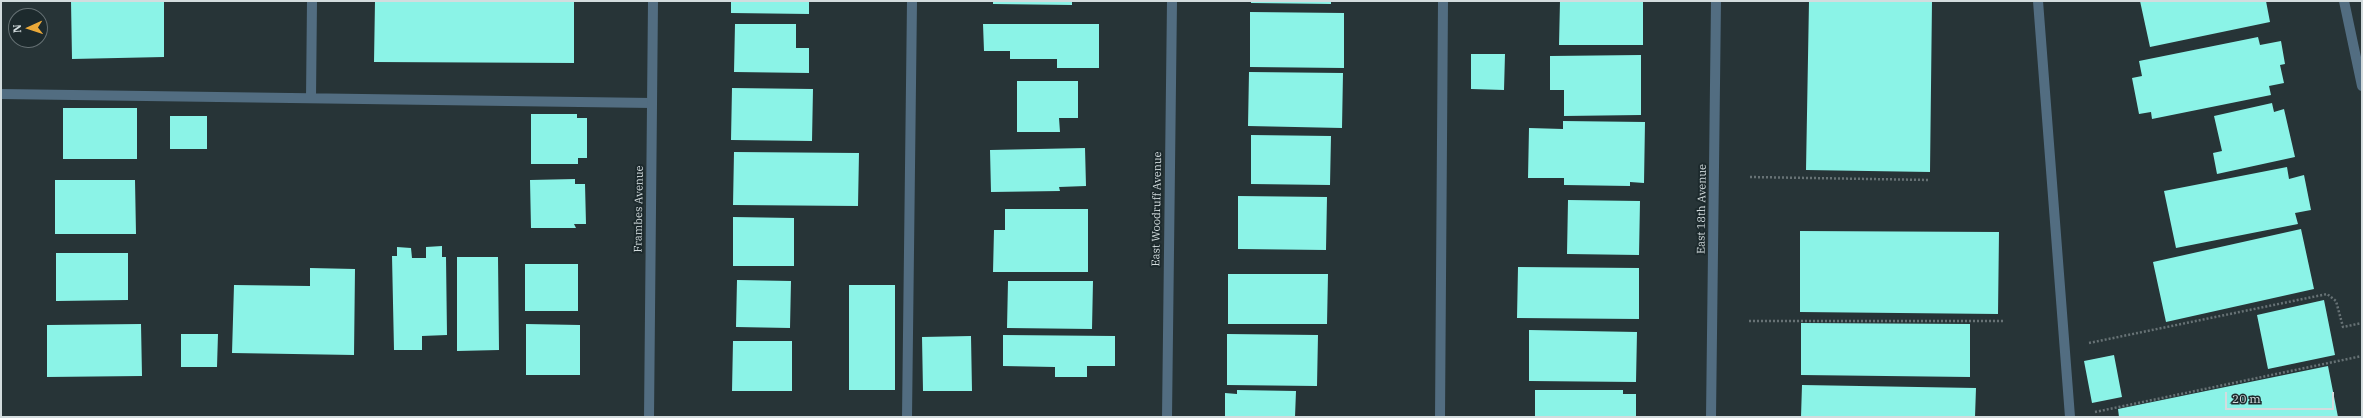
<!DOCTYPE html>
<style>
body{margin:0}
#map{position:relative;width:2363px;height:418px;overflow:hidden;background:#273437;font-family:"IBM Plex Serif",serif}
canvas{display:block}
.frame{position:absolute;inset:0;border:2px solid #d3dcde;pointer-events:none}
.north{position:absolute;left:8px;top:8px;width:40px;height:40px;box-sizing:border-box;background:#1d2a2d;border:1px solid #667174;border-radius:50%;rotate:267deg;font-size:11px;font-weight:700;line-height:16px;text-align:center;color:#d3dcde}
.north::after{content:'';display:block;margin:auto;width:14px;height:18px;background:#eba939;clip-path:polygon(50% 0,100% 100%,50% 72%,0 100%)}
.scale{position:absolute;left:2225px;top:392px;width:109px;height:18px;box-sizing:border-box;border:2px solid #d3dcde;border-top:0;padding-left:5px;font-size:12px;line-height:14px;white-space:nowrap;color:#d3dcde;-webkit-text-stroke:3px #1d2a2d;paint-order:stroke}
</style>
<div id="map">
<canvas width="2363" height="418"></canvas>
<div class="frame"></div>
<div class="north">N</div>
<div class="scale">20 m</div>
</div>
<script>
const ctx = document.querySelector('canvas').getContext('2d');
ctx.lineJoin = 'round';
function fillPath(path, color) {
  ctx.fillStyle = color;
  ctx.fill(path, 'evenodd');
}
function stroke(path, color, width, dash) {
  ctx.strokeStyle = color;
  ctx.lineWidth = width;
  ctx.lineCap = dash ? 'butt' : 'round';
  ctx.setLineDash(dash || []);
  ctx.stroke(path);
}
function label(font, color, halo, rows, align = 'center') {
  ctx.font = font + ' "IBM Plex Serif",serif';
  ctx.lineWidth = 4;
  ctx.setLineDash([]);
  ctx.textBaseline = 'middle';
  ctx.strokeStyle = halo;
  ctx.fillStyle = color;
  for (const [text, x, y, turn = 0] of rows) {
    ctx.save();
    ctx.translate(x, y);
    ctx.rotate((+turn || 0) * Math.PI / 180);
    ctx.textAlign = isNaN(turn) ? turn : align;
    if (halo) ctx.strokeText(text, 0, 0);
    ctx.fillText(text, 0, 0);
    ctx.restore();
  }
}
const building = new Path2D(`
 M71,1H164V57L72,59Z
 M375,1H574V63L374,62Z
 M731,1H809V14L731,13Z
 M993,1H1072V5L993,4Z
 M1251,1H1331V4L1251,3Z
 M1560,1H1643V45H1559Z
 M1809,1H1932L1930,172L1806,170Z
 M2140,1H2266L2270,22L2150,47Z
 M1250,12L1344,13V68L1250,67Z
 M735,24H796V48H809V73L734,72Z
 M983,24H1099V68H1057V59H1010V51H984Z
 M2258,37L2260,45L2281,41L2285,64L2280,65L2284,83L2269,86L2271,95L2152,119L2151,112L2139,114L2132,78L2142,76L2139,61Z
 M1471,54H1505L1504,90L1471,89Z
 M1641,55V115L1564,116V90H1550V56Z
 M1249,72L1343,73L1342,128L1248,126Z
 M1017,81H1078V118H1059L1060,132H1017Z
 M732,88L813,89L812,141L731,140Z
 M2272,103L2274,112L2284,109L2295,157L2217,174L2213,153L2222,151L2214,116Z
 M63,108H137V159H63Z
 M531,114H577V118H587V158H578V164H531Z
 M170,116H207V149H170Z
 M1563,121L1645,122L1644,183L1630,182V186L1564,185V178H1528L1529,128L1563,129Z
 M1251,135L1331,136L1330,185L1251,184Z
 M1085,148L1086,186L1059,187L1060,191L991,192L990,150Z
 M734,152L859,153L858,206L733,205Z
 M2287,167L2289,179L2304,175L2311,210L2295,213L2298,224L2176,248L2164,191Z
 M575,179V184H585L586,224H574L576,228H531L530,180Z
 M55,180H135L136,234H55Z
 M1238,196L1327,197L1326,250L1238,249Z
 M1568,200L1640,201L1639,255L1567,254Z
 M1005,209H1088V272H993L994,230H1005Z
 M733,217L794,218V266H733Z
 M2301,229L2314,289L2166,322L2153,262Z
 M1800,231L1999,232L1998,314L1800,312Z
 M442,246V257H446L447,335L422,336V350H394L392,256H397V247L411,248L412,258H426V247Z
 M56,253H128V300L56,301Z
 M457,257H498L499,350L457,351Z
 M525,264H578V311H525Z
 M1518,267L1639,268V319L1517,318Z
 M310,268L355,269L354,355L232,353L234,285L310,286Z
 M1228,274H1328L1327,324H1228Z
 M737,280L791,281L790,328L736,327Z
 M1008,281H1093L1092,329L1007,328Z
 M849,285H895V390H849Z
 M2324,300L2335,355L2268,369L2257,315Z
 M1801,323L1970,324V377L1801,375Z
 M141,324L142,376L47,377V325Z
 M526,324L580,325V375H526Z
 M1529,330L1637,332L1636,382L1529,381Z
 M181,334H218L217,367H181Z
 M1227,334L1318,335L1317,386L1227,385Z
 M1003,335L1115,336V366H1087V377H1055V367L1003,366Z
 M971,336L972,391H923L922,337Z
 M733,341H792V391H732Z
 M2114,355L2122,397L2092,403L2084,361Z
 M2328,366L2338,417H2119L2118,409Z
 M1802,385L1976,388L1975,417H1801Z
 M1237,390L1296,391L1295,417H1225V393L1237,394Z
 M1535,390H1623V394H1636V417H1535Z`);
const path = new Path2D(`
 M1750,177L1930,180
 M1749,321H2005
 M2089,343L2327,294L2336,301L2343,327L2362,323
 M2095,412L2362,356`);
const lane = new Path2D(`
 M2038,1L2070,417
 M1,94L652,103
 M311,98L312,1
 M907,417L912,1
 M1440,417L1443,1`);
const street = new Path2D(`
 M2344,1L2362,86
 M649,417L653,1
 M1167,417L1172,1
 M1711,417L1716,1`);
const streetNames = [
 ["Frambes Avenue",639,209,-89],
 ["East Woodruff Avenue",1157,209,-89],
 ["East 18th Avenue",1702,209,-89]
];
fillPath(building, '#8bf3e7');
stroke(path, '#677275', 2.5, [2, 2]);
stroke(lane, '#526d81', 10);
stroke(street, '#526d81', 10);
label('11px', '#d3dcde', '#1d2a2d', streetNames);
</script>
